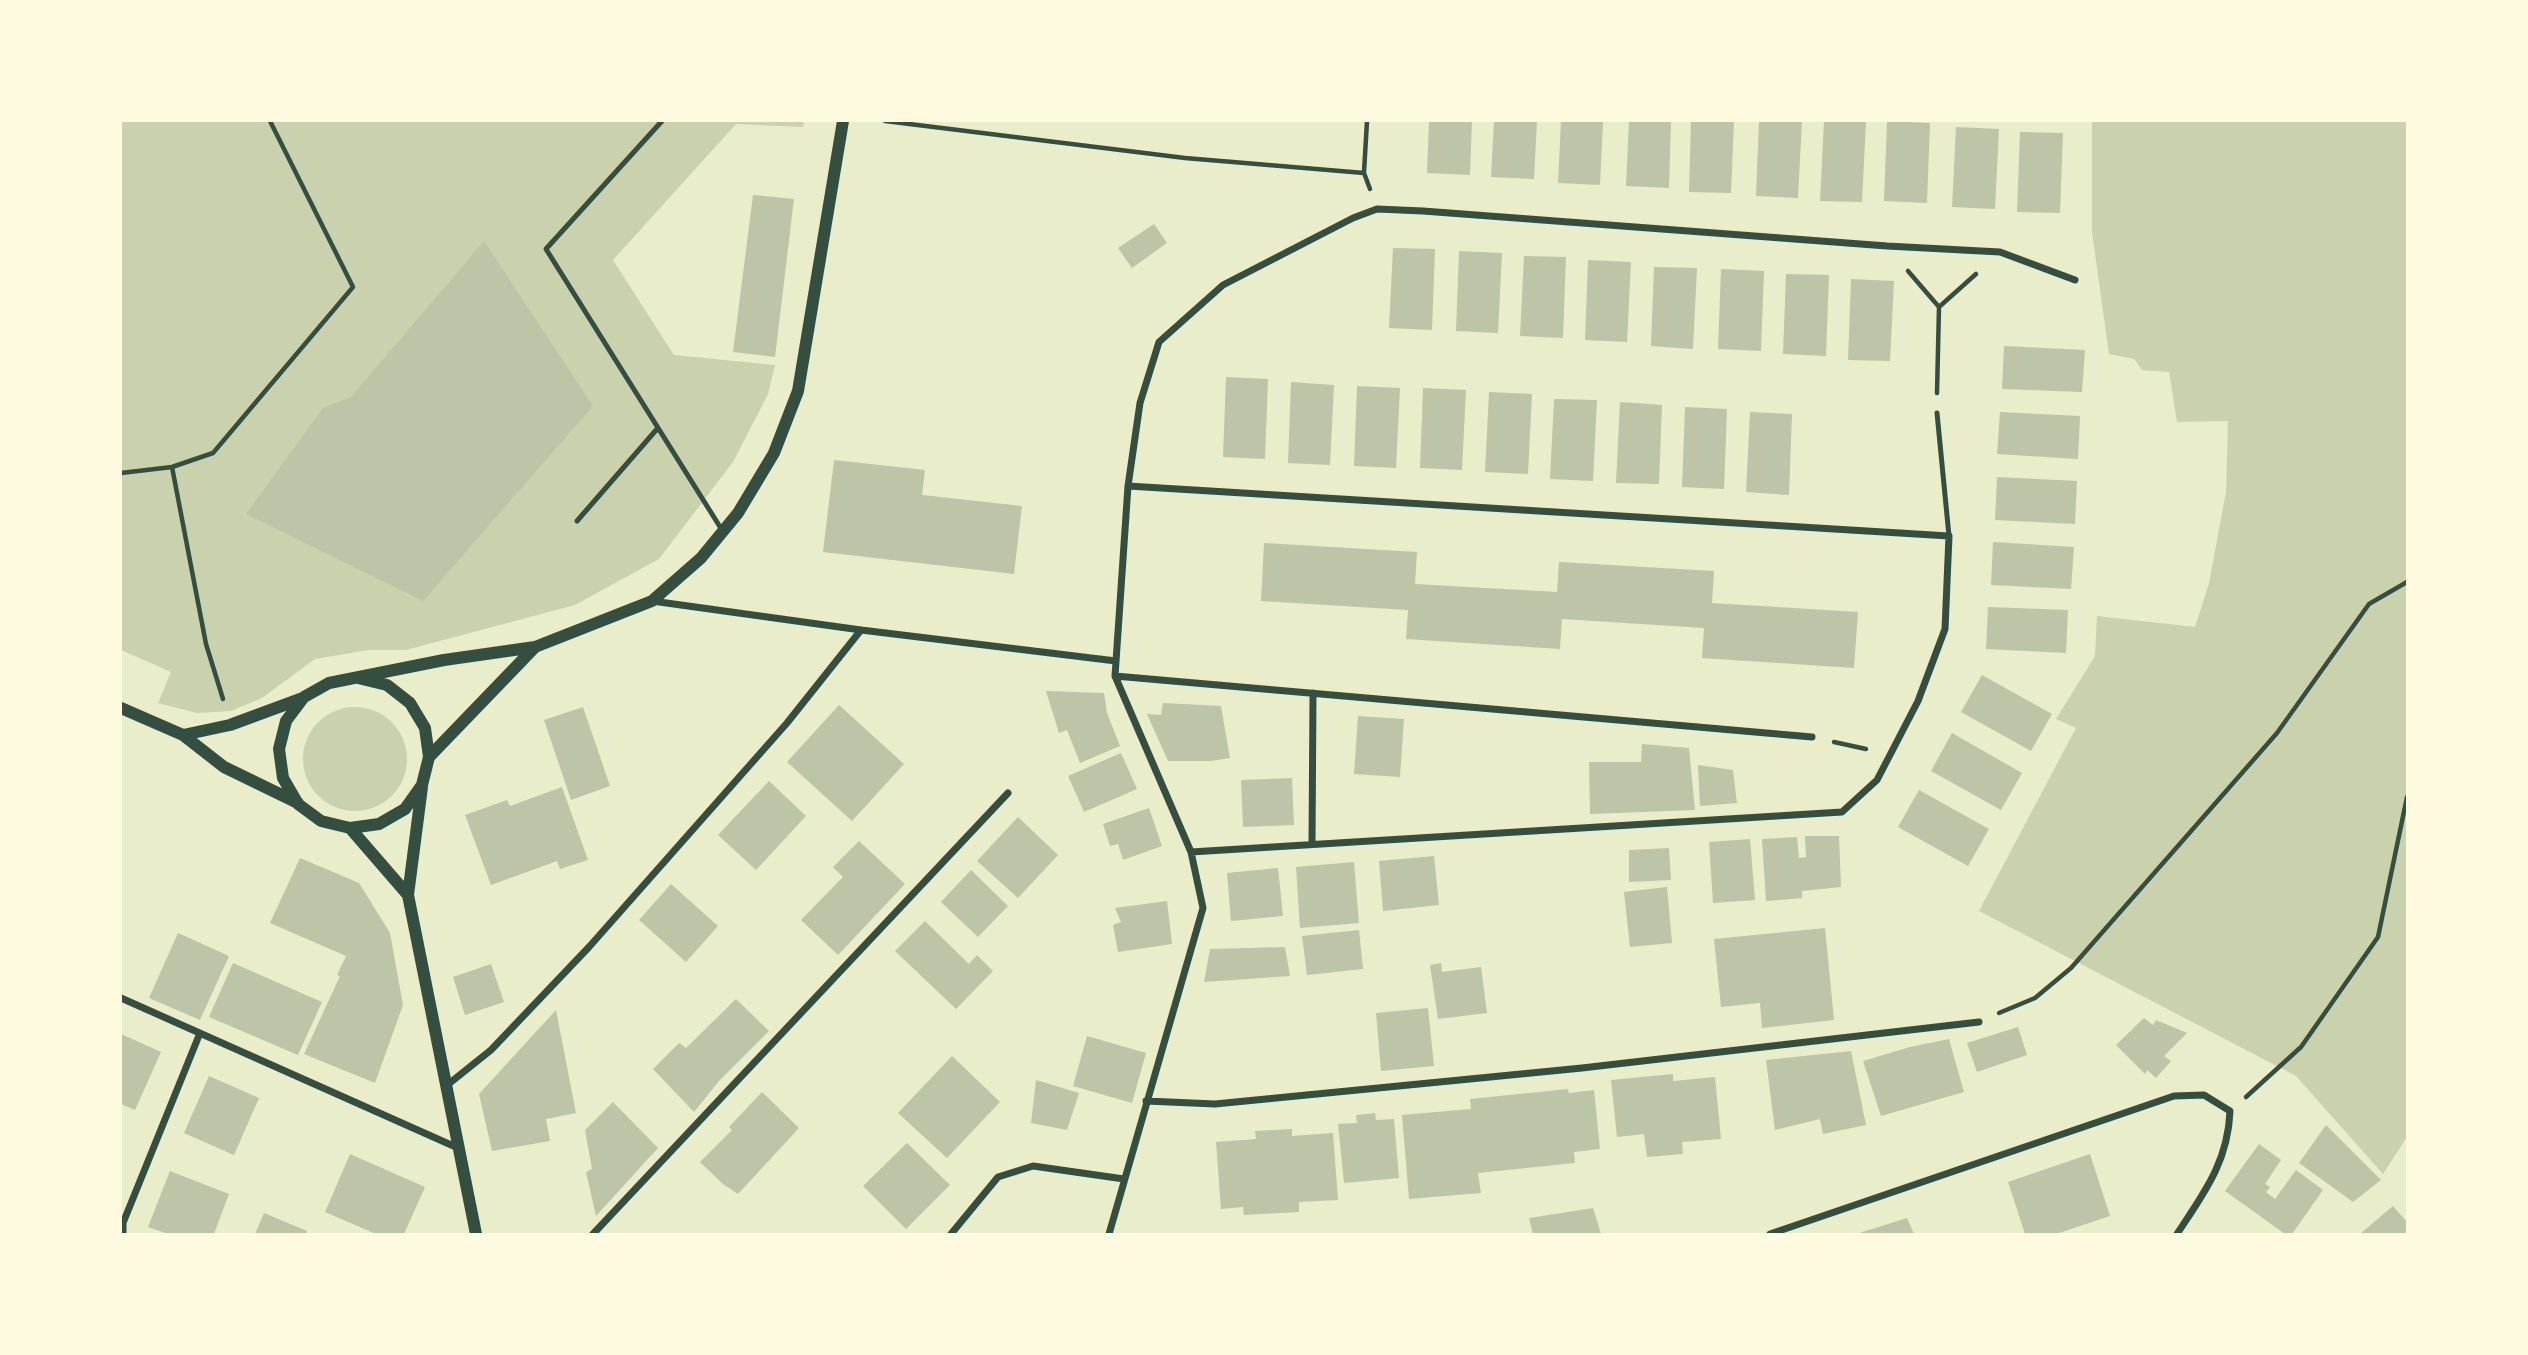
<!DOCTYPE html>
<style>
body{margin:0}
#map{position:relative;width:2528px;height:1355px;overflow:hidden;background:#e9edc9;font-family:"Open Sans",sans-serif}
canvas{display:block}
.frame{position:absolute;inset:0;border:122px solid #fefae0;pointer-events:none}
</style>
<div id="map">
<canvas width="2528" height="1355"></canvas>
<div class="frame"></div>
</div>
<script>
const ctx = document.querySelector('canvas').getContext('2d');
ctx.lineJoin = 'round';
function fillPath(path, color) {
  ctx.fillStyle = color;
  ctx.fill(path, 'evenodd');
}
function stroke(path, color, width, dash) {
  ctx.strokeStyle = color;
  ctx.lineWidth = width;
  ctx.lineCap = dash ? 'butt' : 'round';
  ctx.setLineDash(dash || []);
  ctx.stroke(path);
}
const green = new Path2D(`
 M121,121H804L803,127L736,124L613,260L674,355L775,365L768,394L733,462L659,559L575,605L406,650H369L315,659L262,698L231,711L197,713L158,703L171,672L121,650Z
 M2092,121H2407V1137L2383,1174L2296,1076L1979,911L2076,728L2056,719L2095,656L2097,616L2195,627L2209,583L2226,492L2228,421L2177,422L2169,372L2142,370L2134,359L2109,354L2092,232Z
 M303 759a52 52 0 1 1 104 0a52 52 0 1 1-104 0Z`);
const building = new Path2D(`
 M1429,121H1472L1470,175L1427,173Z
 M1494,121H1537L1534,179L1491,177Z
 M1561,121H1603L1600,185L1558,183Z
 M1629,121H1671L1669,188L1626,186Z
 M1691,121H1734L1731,193L1689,192Z
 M1759,121H1802L1798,198L1756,196Z
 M1824,121L1866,122L1862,202L1820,201Z
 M1887,121L1930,123L1927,203L1884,201Z
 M1956,127L1999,129L1995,209L1952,207Z
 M2020,132L2063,133L2060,213L2017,212Z
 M753,195L794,199L775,357L733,352Z
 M1154,224L1167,243L1132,268L1118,248Z
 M484,241L593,406L423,601L246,514L323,408L351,397Z
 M1393,248L1435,249L1432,330L1389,328Z
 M1459,251L1502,253L1498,333L1456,331Z
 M1524,256L1566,257L1563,338L1520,336Z
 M1588,260L1631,262L1627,342L1585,340Z
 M1654,267L1697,268L1693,349L1651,346Z
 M1721,269L1764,271L1761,351L1718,349Z
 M1786,274L1829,275L1826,356L1783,354Z
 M1851,279L1894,281L1890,361L1848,360Z
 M2004,346L2085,350L2082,392L2002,389Z
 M1226,377L1268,379L1265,459L1223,457Z
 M1291,382L1334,385L1330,465L1288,463Z
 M1357,386L1400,388L1396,468L1354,466Z
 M1423,388L1466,390L1462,470L1420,468Z
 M1489,392L1532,394L1528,474L1485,472Z
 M1554,399L1597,400L1593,481L1550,479Z
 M1620,402L1662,405L1659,484L1616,483Z
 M1685,407L1727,409L1724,489L1682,487Z
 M1750,412L1792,414L1789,495L1746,492Z
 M2000,412L2080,416L2078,459L1997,454Z
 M834,460L925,470L922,495L1022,506L1014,574L823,552Z
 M1997,477L2077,481L2075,524L1995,520Z
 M1993,542L2074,547L2071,589L1991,585Z
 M1264,543L1417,552L1415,584L1557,592L1559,562L1714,571L1712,603L1858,612L1854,668L1702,658L1704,628L1562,619L1560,649L1406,639L1408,610L1261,601Z
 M1988,607L2068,610L2066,653L1986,649Z
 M1982,675L2052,714L2031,751L1961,712Z
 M1046,691L1104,693L1107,713L1120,746L1080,763L1067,730L1059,733Z
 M1163,703L1221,706L1230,758L1211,761H1168L1147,714L1161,715Z
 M839,705L904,764L852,821L787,762Z
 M583,707L610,786L571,800L544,720Z
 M1358,716L1404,719L1400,777L1354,774Z
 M1952,733L2022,773L2001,810L1931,771Z
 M1642,744L1689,748L1695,810L1590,814L1589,762H1641Z
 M1121,753L1137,789L1084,812L1068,776Z
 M1698,765L1733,770L1737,803L1700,806Z
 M1292,778L1294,825L1243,827L1241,780Z
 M769,781L806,816L756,870L718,835Z
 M562,787L588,860L560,869L557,861L491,885L465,815L507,800L510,806Z
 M1919,790L1989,829L1968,866L1898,827Z
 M1149,808L1162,846L1123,860L1118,844L1110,846L1103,824Z
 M1018,817L1058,855L1018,898L977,861Z
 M1805,836H1839L1841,887L1802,891V898L1766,901L1762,839L1797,837L1799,858L1806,857Z
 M1750,839L1755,900L1713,903L1709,842Z
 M859,841L905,884L838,955L801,920L843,877L833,867Z
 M1669,848L1671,880L1629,882V850Z
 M1434,856L1439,905L1383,911L1379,861Z
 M300,858L359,883L390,933L403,1005L375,1083L304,1054L340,976L337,975L346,956L270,923Z
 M1354,862L1359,923L1300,928L1296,867Z
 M1278,868L1283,916L1231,921L1227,873Z
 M971,870L1008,906L978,937L941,902Z
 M671,884L718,926L686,962L639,920Z
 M1667,887L1672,943L1630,947L1624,892Z
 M1167,901L1172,944L1118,952L1113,925L1121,922L1115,908Z
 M925,921L969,964L977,955L993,971L956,1009L895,951Z
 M1825,928L1834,1020L1762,1028L1760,1003L1721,1007L1714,939Z
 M1359,930L1363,969L1307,975L1302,936Z
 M178,933L229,956L200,1020L149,998Z
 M1285,947L1290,976L1204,982L1210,949Z
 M233,963L322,1002L298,1055L209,1017Z
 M1441,963L1442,972L1481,967L1487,1013L1438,1019L1430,965Z
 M491,964L504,1002L465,1015L453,977Z
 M736,999L769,1031L719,1081L694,1112L653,1069L679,1043L686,1048Z
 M1428,1008L1434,1066L1381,1071L1376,1013Z
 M556,1010L576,1113L546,1119L550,1141L492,1151L479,1094Z
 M2144,1018L2153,1025L2156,1020L2187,1033L2164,1056L2171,1061L2156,1078L2147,1070L2145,1074L2116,1045Z
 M2018,1027L2027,1055L1977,1072L1967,1043Z
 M121,1034L161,1052L135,1110L121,1104Z
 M1087,1036L1146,1053L1132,1103L1073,1086Z
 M1949,1039L1964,1092L1881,1116L1863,1061L1910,1047Z
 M1851,1051L1866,1125L1823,1134L1820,1119L1775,1130L1766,1060Z
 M952,1056L1000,1102L947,1158L898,1113Z
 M1673,1074V1081L1715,1077L1721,1139L1682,1142L1683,1154L1647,1157L1644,1134L1617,1137L1611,1080Z
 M209,1076L259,1098L234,1155L184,1133Z
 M1036,1080L1079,1093L1067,1130L1031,1123Z
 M1568,1089L1569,1093L1594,1090L1600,1149L1574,1152L1575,1163L1478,1173L1481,1193L1409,1199L1402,1115L1471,1109L1470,1099Z
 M762,1092L799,1128L738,1194L723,1184L700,1162L732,1130L729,1127Z
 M613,1102L658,1148L596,1216L586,1172L592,1169L585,1130Z
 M1375,1113L1376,1120L1394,1119L1399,1178L1344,1183L1338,1124L1357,1123L1356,1115Z
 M2326,1125L2381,1180L2353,1202L2299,1163Z
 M1292,1129V1136L1333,1133L1338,1200L1299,1202V1212L1244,1215L1243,1207L1221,1209L1216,1142L1256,1139L1255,1131Z
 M907,1143L950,1185L906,1229L863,1186Z
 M2259,1144L2281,1160L2265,1184L2270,1187L2266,1192L2275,1199L2296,1170L2323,1190L2292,1234H2285L2225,1191Z
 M350,1154L425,1187L404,1234H376L325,1212Z
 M2090,1154L2110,1216L2056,1234H2025L2008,1182Z
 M170,1171L229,1194L214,1234H168L148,1227Z
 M2393,1206L2407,1222V1234H2360Z
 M1593,1208L1601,1234H1533L1529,1218Z
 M264,1213L307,1231L306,1234H255Z
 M1907,1218L1914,1234H1856Z`);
const path = new Path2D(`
 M885,121L1185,158L1364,173L1370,189
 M1364,172L1367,121
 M1908,271L1939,307
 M1937,393L1939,307L1976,274
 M172,467L213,453L353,287L270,121
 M121,473L172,467L206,644L223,699
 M1834,742L1866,749
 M1999,1013L2035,998L2071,968L2277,733L2369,604L2407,582
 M2246,1097L2301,1047L2378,937L2407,797`);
const service = new Path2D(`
 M662,121L546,249L722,530
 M1937,413L1949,536
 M577,521L657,429`);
const minor = new Path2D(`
 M1128,486L1949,536L1945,629L1918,701L1877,780L1842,812L1191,852
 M652,601L861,630L1116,661
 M1115,676L1812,737
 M1312,844L1313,693
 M121,998L458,1148
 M446,1086L491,1050L589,947L787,723L861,630
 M1146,1101L1215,1104L1582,1068L1979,1022
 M123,1234V1223L200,1033
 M593,1234L1008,793
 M951,1234L998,1177L1033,1166L1124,1179
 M1109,1234L1203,908L1191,852L1115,676L1128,486L1140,403L1159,342L1223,285L1353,218L1377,209L1423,211L1887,246L2000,252L2075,280
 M1770,1234L2174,1096L2204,1095L2230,1111C2228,1162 2204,1193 2177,1234`);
const tertiary = new Path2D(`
 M358,678L387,685L410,703L425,728L429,757L422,785L405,809L379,824L350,828L321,821L298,804L283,778L279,749L286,721L304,697L329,683L444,660L535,647L652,601L701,558L738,513L774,453L798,391L843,121
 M121,708L183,735L224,767L298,803
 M183,735L230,725L303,698
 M429,757L535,647
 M422,787L408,895L476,1234
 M350,828L408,895`);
fillPath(green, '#cad2ad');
fillPath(building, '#bcc5a7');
stroke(path, '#344e41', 4.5);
stroke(service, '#344e41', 5);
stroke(minor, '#344e41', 7);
stroke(tertiary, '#344e41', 12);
</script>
